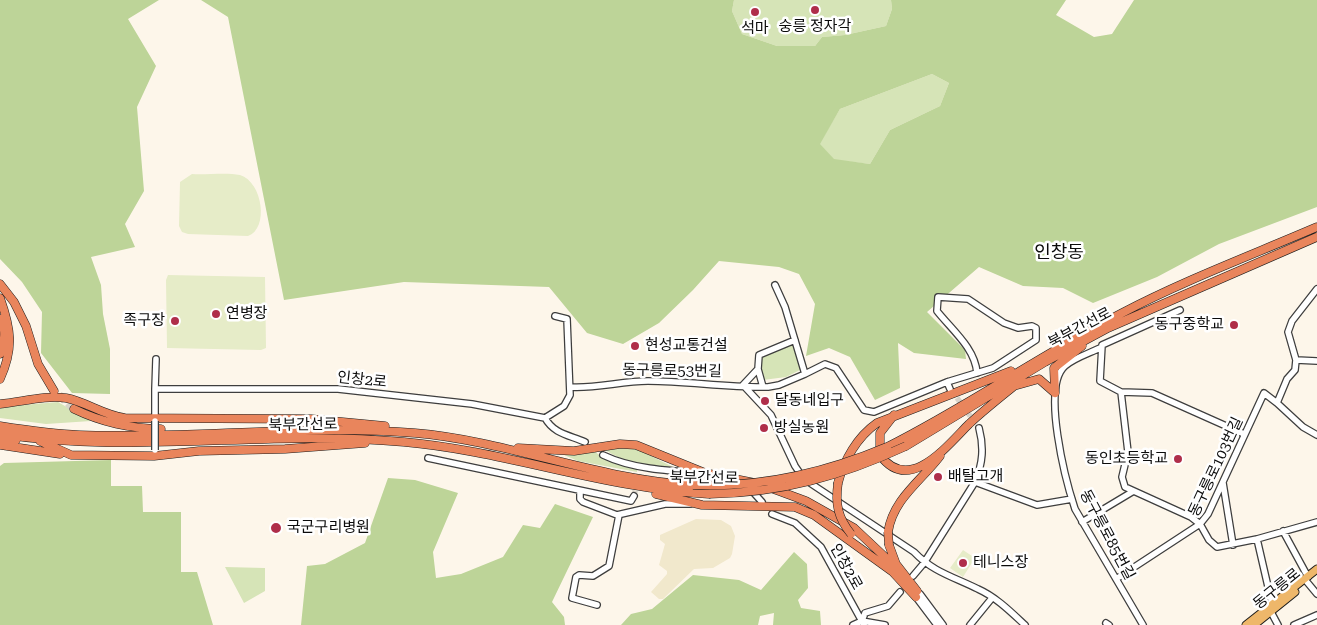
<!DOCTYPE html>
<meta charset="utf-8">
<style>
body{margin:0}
canvas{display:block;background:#fdf6ea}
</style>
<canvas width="1317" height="625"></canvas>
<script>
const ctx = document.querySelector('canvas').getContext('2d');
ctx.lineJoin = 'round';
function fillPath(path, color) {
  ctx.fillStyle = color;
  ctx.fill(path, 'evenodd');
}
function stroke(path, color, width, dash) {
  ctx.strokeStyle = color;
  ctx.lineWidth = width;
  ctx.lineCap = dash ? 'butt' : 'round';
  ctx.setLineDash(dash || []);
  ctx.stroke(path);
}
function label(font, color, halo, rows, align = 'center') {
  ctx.font = font + ' "Roboto Serif","Noto Sans KR",serif';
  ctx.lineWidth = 5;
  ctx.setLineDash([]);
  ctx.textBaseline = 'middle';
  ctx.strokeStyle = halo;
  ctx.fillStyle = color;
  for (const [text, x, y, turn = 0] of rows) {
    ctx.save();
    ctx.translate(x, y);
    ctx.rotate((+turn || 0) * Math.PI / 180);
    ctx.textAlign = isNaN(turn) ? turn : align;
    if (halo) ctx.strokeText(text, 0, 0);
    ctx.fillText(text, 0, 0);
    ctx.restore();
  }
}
const farmland = new Path2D(`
 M696,519L721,520L731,526L735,536L732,554L730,558L713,568L694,569L663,599H659L651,592L667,574V571L659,565L665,544L660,540V535Z`);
const green = new Path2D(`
 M734,0H891L892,9L886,26L845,35L822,37L815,46H777L742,34L732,11Z
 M932,74L949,83L940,106L890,130L870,164L834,160L819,144L840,109Z
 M795,343L802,369L786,377L763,380L759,358Z
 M58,402L91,421L46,424L0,418V407Z
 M613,447L637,449L679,470L623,460L603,449Z
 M594,451L606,460L637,467V472L578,461L564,455Z
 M225,567L265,568V591L244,603Z`);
const forest = new Path2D(`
 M0,0H159L128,19L156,66L137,107L144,191L125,224L135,247L91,257L101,285L103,314L110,349V394L72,393L41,353L42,312L22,282L0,259Z
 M201,0H734L732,11L742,34L777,46H815L822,37L845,35L886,26L892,9L891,0H1066L1056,15L1094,37L1112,34L1134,0H1317V207L1219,244L1157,277L1093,303L1063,288L1023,286L979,267L927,312L965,350L966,359L914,353L898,343L900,388L875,400L850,357L829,348L806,356L815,304L799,274L779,267L719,261L693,290L659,323L623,344L587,333L549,287L404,282L284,300L228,17ZM932,74L949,83L940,106L890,130L870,164L834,159L820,144L840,109Z
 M111,460V486H142L143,512H181V572H197L213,625H0V466L4,463Z
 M388,478L415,480L458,493L433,552L436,578L461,574L503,557L523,525L540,528L555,504L593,517L552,602L564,617L565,625H301L307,566L325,564L365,543Z
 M794,552L807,564L808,588L798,600L801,608L820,611L821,625H773L774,613L760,616L758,625H621L631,614L652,609L693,575L739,580L761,590Z`);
const pitch = new Path2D(`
 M192,174C207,175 226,172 240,175C263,182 269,229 248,236L188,234L182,232L179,226L180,182Z
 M168,275L265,277L266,348L261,350L167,348L166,280Z
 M963,550L975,558L963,577L950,568Z`);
const minorTunnel = new Path2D(`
 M952,391L979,428
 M634,496L639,473`);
const highwayTunnel = new Path2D(`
 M59,395L74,409`);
const minor = new Path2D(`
 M775,285L785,307L805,374L825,364L836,368L864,410L874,412L947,382L950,389
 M1317,289L1292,321L1288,332L1296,360L1295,370L1287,379L1277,403L1303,427L1317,435
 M795,340L759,355L758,369L743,385L771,415L795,466L804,479L914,552C933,572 954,577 978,589C996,597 1011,612 1025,625
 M1100,348C1090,353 1074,358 1065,366C1041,387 1066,482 1075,509L1143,625
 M1296,360L1317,361
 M758,369L763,387
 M947,382L993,368L1036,340V328L1032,326L1018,328L1004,323L968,299L938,297L937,311C952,330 975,348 977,373
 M570,387C594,389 622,381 648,381C688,381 728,388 768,387L779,385L805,374
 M155,389L156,359
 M1121,392L1152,393L1244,434
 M545,418L564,406L570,395L567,319L555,316
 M155,421V389H338L472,404L545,418C554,434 569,435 585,442
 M603,455C632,469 669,471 701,473
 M428,458L631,501L634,496
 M710,476L729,483
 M975,482L1037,505L1072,499
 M1223,483L1233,545
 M738,486L753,492L762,502
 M580,491V499L583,502L617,515L665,504H690
 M772,514L795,523L821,547L864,625
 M1082,522L1132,492
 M1283,531L1308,577
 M1257,539L1317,522
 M913,576L924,563L975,482C983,463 984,447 979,428
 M1116,579L1200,524L1191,517L1125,487L1122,477L1128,452L1121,392L1100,381L1102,345L1180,310
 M1307,582L1317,594
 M920,594L943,625
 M916,597L937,625
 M1272,604L1257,539L1217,547L1209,540L1200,524L1208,514L1264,393L1277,403
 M597,605L572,598L576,577L579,575L593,576L609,566L619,515
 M1271,612L1278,625
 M862,621L865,613L888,606L900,592
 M1106,623L1109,625
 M853,625L862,621L885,625
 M970,625L992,598
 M1294,625L1317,615`);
const major = new Path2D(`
 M1246,625L1317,569
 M1254,625L1295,592`);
const highway = new Path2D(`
 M0,284L14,302L26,326L38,364L54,391
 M0,298C11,329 14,348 0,379
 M0,319C7,330 4,342 0,354
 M1014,386L1039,379L1055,393
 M1055,393L1054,368L1082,346
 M0,404C22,402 45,395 66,398C87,402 103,415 125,418L311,419L385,426
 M74,409C103,423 129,428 161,429
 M894,415L880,433V455C909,495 947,446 969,424C983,411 998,399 1013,387
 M0,426C26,430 52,434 79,435C191,439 303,424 415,433C509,441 598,480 693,485
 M0,434C134,455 269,429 404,442C507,451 605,489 709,494
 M0,441L16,440
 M40,441L71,455L154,456L199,451L285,449L365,443
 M0,445L60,454
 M906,446L1045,362L1108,328L1317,237
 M887,447C967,407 1042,354 1122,313C1185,280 1252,255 1317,227
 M518,448L574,451L620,444L636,445L705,473L760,484L806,501L854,528L903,574
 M838,483C844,460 857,437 877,423L1011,371
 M656,494L702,505L795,507L814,515L893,572
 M888,532C893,499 921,481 940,456
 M889,545L896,564L917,591
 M890,569L916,597`);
const minorBridge = new Path2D(`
 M155,450V421`);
const highwayBridge = new Path2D(`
 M838,483C835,504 838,518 851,534
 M693,485C760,488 825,473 887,447
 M709,494C781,493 841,476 906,446
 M888,532L889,545`);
const markers = [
 [815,10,5,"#af2e4a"],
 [755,12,5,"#af2e4a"],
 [216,314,5,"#af2e4a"],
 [175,321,5,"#af2e4a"],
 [1234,325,5,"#af2e4a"],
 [635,346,5,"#af2e4a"],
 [765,401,5,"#af2e4a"],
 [764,428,5,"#af2e4a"],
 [1178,459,5,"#af2e4a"],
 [938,477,5,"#af2e4a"],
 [276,528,6,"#af2e4a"],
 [963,563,5,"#af2e4a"]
];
const poiNames = [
 ["숭릉 정자각",815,27,"center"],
 ["석마",755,29,"center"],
 ["연병장",226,314],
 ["족구장",165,321,"right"],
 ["동구중학교",1224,325,"right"],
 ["현성교통건설",645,346],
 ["달동네입구",775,401],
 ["방실농원",774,428],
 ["동인초등학교",1168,459,"right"],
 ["배탈고개",948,477],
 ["국군구리병원",287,528],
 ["테니스장",973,563]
];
const streetNames = [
 ["북부간선로",1080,328,-28],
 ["동구릉로53번길",672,371,1],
 ["인창2로",362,380,6],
 ["북부간선로",303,425,-1],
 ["동구릉로103번길",1216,467,-65],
 ["북부간선로",704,478,1],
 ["동구릉로85번길",1107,535,62],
 ["인창2로",846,567,61],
 ["동구릉로",1277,589,-39]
];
const quarterNames = [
 ["인창동",1059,253]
];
fillPath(farmland, '#f1e8cc');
fillPath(green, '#d6e4b7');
fillPath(forest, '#bdd498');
fillPath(pitch, '#e6ecc8');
stroke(minorTunnel, '#d9d3c9', 5.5, [5.5, 3]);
stroke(highwayTunnel, '#d9d3c9', 8, [8, 4]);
stroke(minor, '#3e3e3e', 8);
stroke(major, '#1c1c1c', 9);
stroke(highway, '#1c1c1c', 9);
stroke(minor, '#fff', 5.5);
stroke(major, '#eeb76a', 7);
stroke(highway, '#e9855c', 8);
stroke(minorBridge, '#3e3e3e', 8, []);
stroke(highwayBridge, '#1c1c1c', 9, []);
stroke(minorBridge, '#fff', 5.5);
stroke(highwayBridge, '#e9855c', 8);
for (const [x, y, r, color] of markers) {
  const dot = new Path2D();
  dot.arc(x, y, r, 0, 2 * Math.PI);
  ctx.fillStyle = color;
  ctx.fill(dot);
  stroke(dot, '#fff', 2);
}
label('15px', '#0b0b0b', '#fff', poiNames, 'left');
label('15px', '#0b0b0b', '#fff', streetNames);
label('18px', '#0b0b0b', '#fff', quarterNames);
</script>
